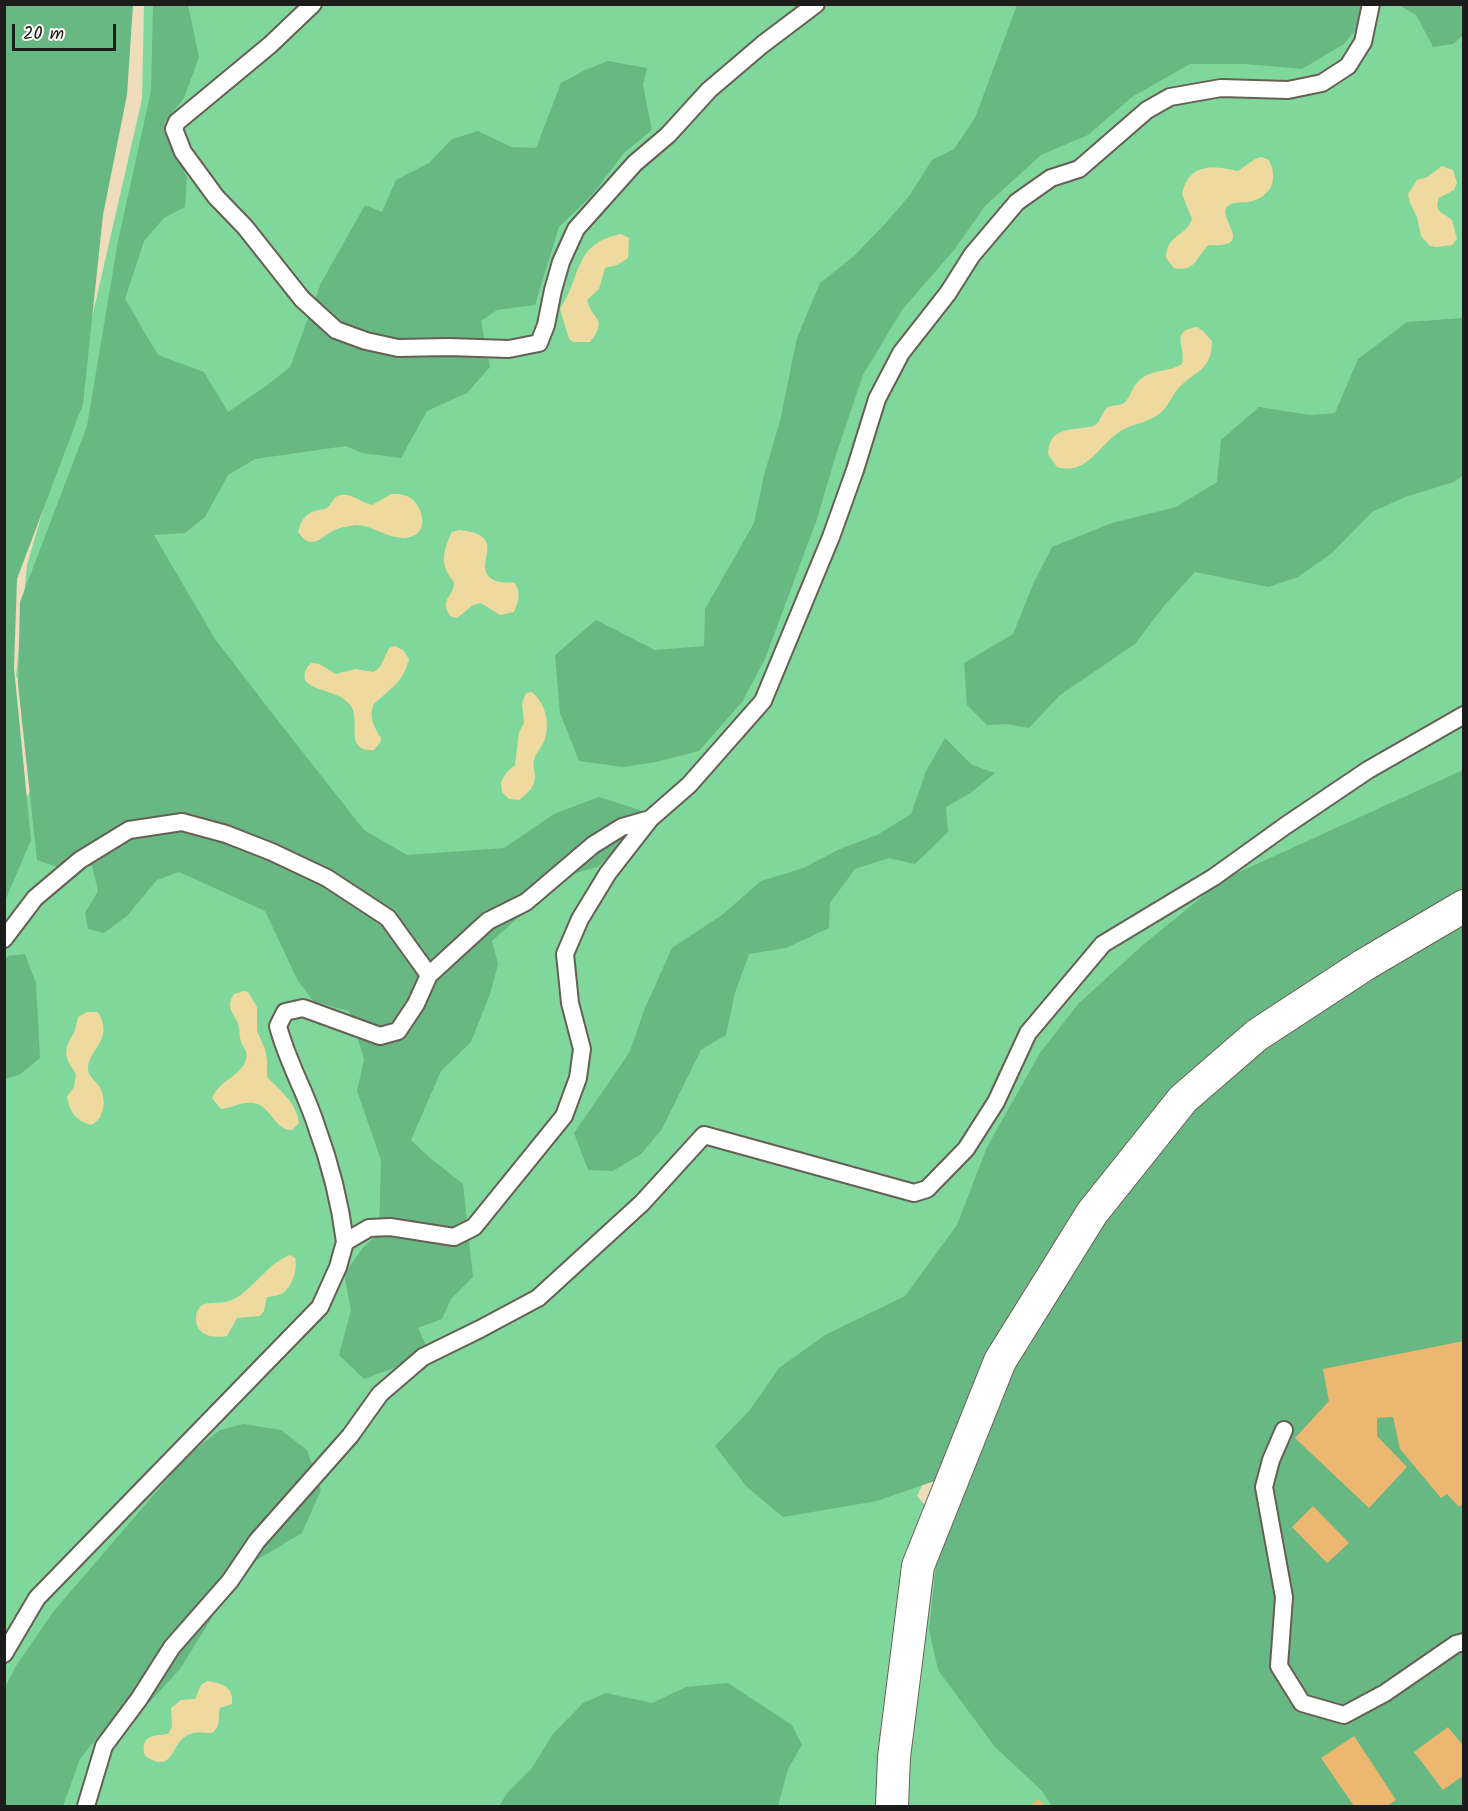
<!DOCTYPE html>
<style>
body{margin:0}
#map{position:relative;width:1468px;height:1811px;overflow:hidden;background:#efdcbb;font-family:Kalam,sans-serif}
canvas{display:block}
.frame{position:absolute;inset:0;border:6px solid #1c1c1c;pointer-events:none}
.scale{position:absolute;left:12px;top:24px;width:104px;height:27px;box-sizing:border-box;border:3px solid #1c1c1c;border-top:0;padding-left:8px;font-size:18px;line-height:21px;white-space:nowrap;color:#1c1c1c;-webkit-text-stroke:4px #fdfcf7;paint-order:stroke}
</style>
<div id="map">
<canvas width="1468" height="1811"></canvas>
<div class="frame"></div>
<div class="scale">20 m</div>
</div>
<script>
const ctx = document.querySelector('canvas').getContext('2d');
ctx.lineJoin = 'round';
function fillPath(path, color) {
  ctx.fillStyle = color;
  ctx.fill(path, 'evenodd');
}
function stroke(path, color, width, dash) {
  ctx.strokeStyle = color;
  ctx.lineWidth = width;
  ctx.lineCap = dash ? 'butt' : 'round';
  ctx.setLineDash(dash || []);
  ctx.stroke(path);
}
const green = new Path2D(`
 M144,5H1463V884L1030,1261L917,1496L1190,1806H5L4,834L31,790L38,705L16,676L27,565L67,427L142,99Z`);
const forest = new Path2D(`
 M5,4L133,5L127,95L103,215L83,404L17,579L14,668L31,840L5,901Z
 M153,5H188L199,57L184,98L164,123L187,178L185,207L164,218L144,241L125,299L158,355L204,372L228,412L266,386L290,367L321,283L365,205L382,212L396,180L429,163L452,139L478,131L511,147L536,148L561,83L585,70L608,61L647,68L643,85L652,130L624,153L592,195L559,227L535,305L497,310L481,321L490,367L467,393L427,411L401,458L362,453L346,446L255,459L228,475L205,517L185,533L154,535L215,639L275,717L364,830L407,855L504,848L554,814L599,797L643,811L616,850L597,867L565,876L492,941L498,964L490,994L471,1042L441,1071L411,1140L429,1157L463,1184L473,1277L451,1299L442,1319L418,1328L426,1345L410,1362L364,1379L339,1355L351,1310L344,1274L362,1249L379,1232L381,1160L357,1091L364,1059L349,1011L314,1002L298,981L265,911L179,872L157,880L127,916L104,933L88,929L85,913L98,891L92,866L60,868L37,860L18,684L20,602L87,426L118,241L151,91Z
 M1017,5H1381L1375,6L1344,44L1302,69L1245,64H1190L1132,97L1088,135L1041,155L985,206L954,250L902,310L863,375L835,458L817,519L765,659L742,702L699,751L656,762L623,767L579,761L560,713L555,655L596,620L655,650L704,646L705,609L754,523L764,475L780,421L797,338L820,283L854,256L884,225L909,196L932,160L954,149L975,118Z
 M1399,5H1463V35L1453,44L1433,47L1416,15Z
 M1463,318V475L1454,482L1405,497L1372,512L1332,553L1298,577L1268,587L1195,572L1163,607L1135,644L1060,695L1029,728L1006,724L987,725L967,705L964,663L1013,634L1034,582L1052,547L1112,523L1176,507L1217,482L1221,440L1259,407L1310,415L1335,413L1358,359L1407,322Z
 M945,738L972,765L995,773L972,792L946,807L948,832L915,864L889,858L855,869L830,903L829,928L786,948L749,954L735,993L726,1035L701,1050L662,1129L641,1154L613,1171L588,1170L574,1133L629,1053L645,1008L672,948L722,915L761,881L803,868L840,849L877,835L911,814L926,771Z
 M1463,770V1806H1052L1042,1791L995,1747L938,1670L929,1629L938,1547L952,1475L877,1501L783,1517L747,1487L715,1446L749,1411L779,1368L825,1335L905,1296L957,1225L987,1147L1040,1053L1078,1004L1144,944L1224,879Z
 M25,954L36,983L40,1058L19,1075L5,1079V960L8,956Z
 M243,1424L281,1430L307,1450L321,1490L302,1533L257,1560L216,1611L180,1669L149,1703L111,1721L80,1759L63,1806H5V1687L16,1666L53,1612L188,1455L220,1430Z
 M728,1683L792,1725L802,1745L788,1769L778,1806H499L508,1792L532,1768L553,1734L583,1703L606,1693L652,1703L686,1687Z`);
const sand = new Path2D(`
 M1261,157L1269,160C1279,180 1271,197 1249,202C1242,203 1232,201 1227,207C1217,219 1257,248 1209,245C1196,255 1197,273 1174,268L1166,258C1167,233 1185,238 1192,219L1182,194C1189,163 1212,165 1238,171L1255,159Z
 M1442,166L1453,170L1457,183L1454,190L1439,198C1433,212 1444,213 1452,220L1457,239L1452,245L1437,247L1430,246L1421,236L1417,217L1410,203L1408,194L1417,180L1427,177Z
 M621,234L629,238L628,258L617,265L605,268L599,289L587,300C592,321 609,317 590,342H573L569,339L560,309C582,277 573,243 621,234Z
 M1197,327L1203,331L1212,341C1212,373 1192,371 1176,391C1170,400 1166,410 1156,416C1145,423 1133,424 1122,430C1099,444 1088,476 1057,467L1048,454C1049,425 1074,431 1094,426C1102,421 1101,412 1108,407C1114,404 1121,407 1126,401C1132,394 1133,384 1142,378C1154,369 1170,372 1182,364C1187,348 1168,331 1197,327Z
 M391,494C398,494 407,494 413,500C424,510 428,533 410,537C391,542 374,525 356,525C350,526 342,527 337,529C322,535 313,553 298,532C301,520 306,512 319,510C323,509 324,510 328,507C333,503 333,496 341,495C352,493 362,503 372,505Z
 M460,530C514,536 466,569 496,581C501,583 509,582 515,583C521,594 519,600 514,612L500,615L481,603L473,605L457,618L450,616C439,598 454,598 454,582C439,565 443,551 452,532Z
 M395,646L403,650L409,659C402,685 391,687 373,705C369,718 374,727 381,738L380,743L374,750C344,752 360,723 352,708C343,691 318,693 305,681C304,672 305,669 311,663L319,664L336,674L355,669L374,672L380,667L389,648Z
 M532,692C545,703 550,722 545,739C543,746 536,752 534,760C533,765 534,768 535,774C536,786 528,793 519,800L509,799L502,792L501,782L507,772L515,765L519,732L524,723L522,703L526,693Z
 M244,991L248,992L257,1007V1031L265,1049L267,1060V1077C280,1090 297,1104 299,1123L292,1130C275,1131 271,1106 254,1103C241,1101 233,1108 221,1109L212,1098C218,1081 242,1076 246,1059C248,1051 244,1049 241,1042C239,1036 240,1029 238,1023C232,1012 226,1006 234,994Z
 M87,1012H98C115,1041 87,1050 88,1069C88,1077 97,1081 100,1088C107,1101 104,1119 91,1125C76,1121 70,1112 67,1097L74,1087L76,1074L68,1061L66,1054L67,1046L75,1030L78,1017Z
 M290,1255L295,1258C298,1268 292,1289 281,1294C277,1296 271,1296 267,1297L264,1311L260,1316L237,1318L227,1336C213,1339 196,1335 196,1319C196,1314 197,1310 201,1306C209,1300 222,1306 236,1298C256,1286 268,1263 290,1255Z
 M207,1681C222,1683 234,1687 232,1704L220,1708C217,1717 222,1726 212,1733C203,1733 196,1731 188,1735C169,1744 175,1775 145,1756C140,1736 151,1736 168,1734L172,1727L171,1708L181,1700L195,1699L201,1685Z`);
const building = new Path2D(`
 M1464,1341V1503L1459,1507L1447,1494L1441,1498L1400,1449L1393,1417L1377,1418V1436L1407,1467L1369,1508L1295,1438L1329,1401L1323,1369Z
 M1313,1506L1349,1543L1327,1563L1292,1527Z
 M1448,1727L1464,1747V1775L1443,1790L1414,1752Z
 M1354,1736L1396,1800L1387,1806H1354L1321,1758Z
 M1039,1799L1045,1806H1029Z`);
const lane = new Path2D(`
 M313,4L270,45L177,122L174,129L183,152L216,197L245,227L302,299L336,330L366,341L398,348L448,347L509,349L539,343L546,325L553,290L561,262L576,229L635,163L668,135L709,90L763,44L816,4
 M4,939L35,898L80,860L129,830L182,822L226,834L272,852L327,878L388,918L429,975
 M345,1242C340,1202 330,1163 316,1125C305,1091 287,1061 278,1026L285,1012L303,1008L380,1036L398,1031L416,1004L429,975L488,921L526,902L593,845L622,827L650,819
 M1284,1430L1271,1460L1264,1487L1284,1597L1279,1666L1302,1703L1344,1715L1385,1693L1456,1644L1464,1642
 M4,1654L37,1598L320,1307L338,1267L345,1242L369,1228L390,1227L454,1237L474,1227L564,1116L578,1078L582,1049L570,1003L565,954L580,919L608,873L650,819L689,785L763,701L831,537L855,470L877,399L901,353L948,293L972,255L1017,202L1051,178L1079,169L1147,110L1170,97L1221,88L1288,90L1322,83L1348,66L1363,42L1371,4
 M86,1806L104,1746L139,1699L172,1647L230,1581L257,1541L350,1436L380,1394L423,1357L480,1329L538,1298L642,1203L704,1135L914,1193L927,1189L966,1149L996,1102L1028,1033L1103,944L1214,877L1285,826L1368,770L1464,715`);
const street = new Path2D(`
 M892,1806L894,1757L918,1566L1000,1361L1092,1213L1183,1099L1257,1035L1364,965L1464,906`);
fillPath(green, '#80d79b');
fillPath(forest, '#68b883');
fillPath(sand, '#eeda9e');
fillPath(building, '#ecb771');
stroke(lane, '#665f54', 20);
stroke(street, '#665f54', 34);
stroke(lane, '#fff', 16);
stroke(street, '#fff', 32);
</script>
